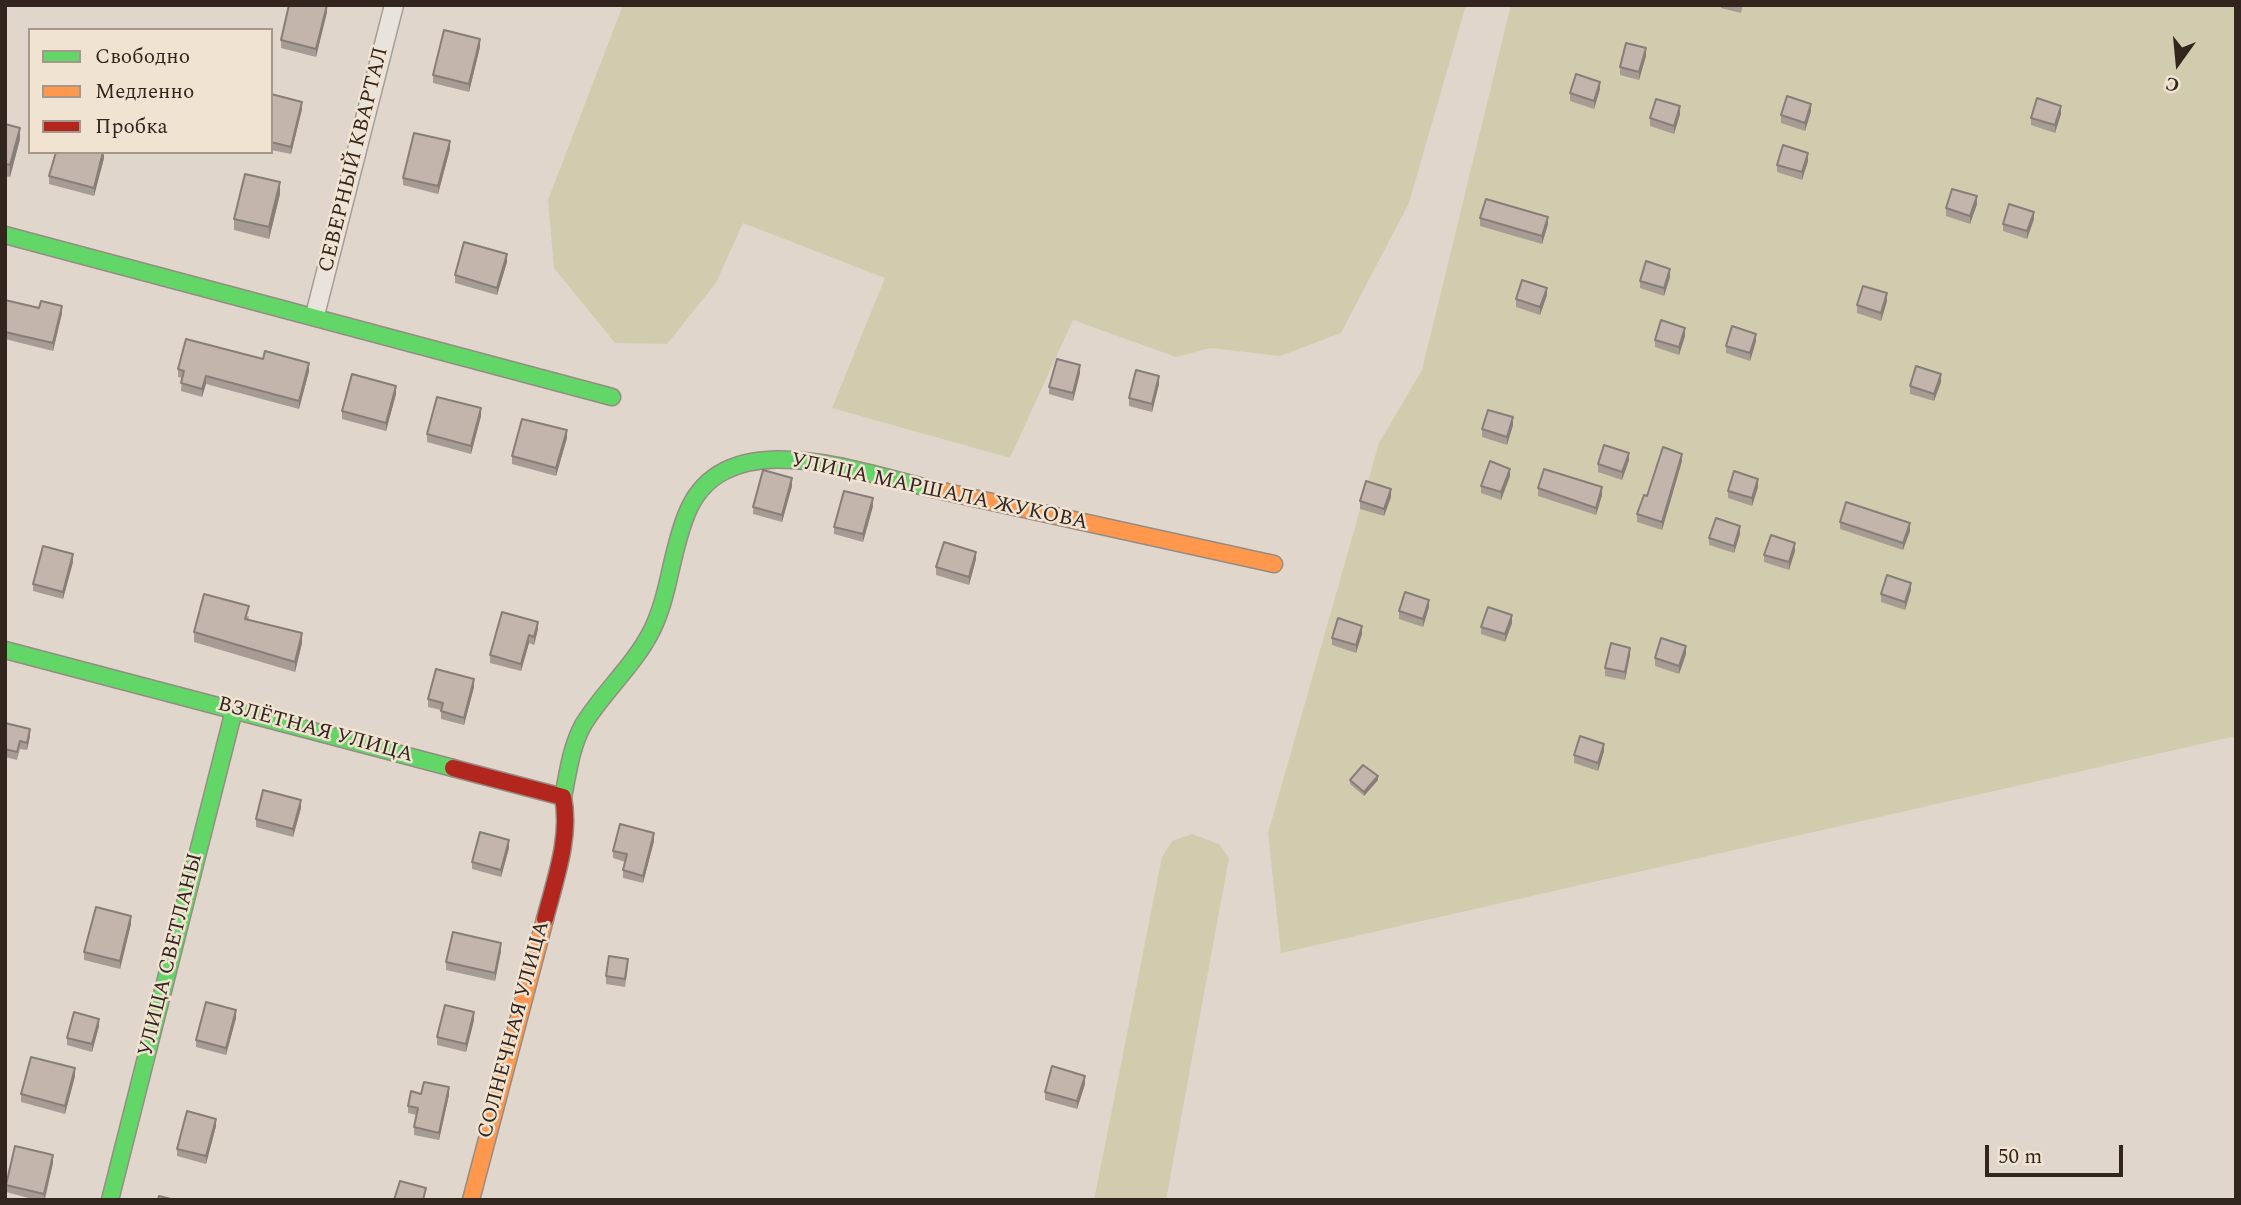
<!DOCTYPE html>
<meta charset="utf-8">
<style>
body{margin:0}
#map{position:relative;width:2241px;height:1205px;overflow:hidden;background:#e0d6cb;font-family:Spectral,serif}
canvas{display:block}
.frame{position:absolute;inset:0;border:7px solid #32251e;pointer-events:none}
.legend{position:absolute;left:28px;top:28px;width:245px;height:126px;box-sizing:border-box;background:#f1e3d1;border:2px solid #a59789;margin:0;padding:9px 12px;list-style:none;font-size:21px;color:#32251e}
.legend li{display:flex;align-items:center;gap:14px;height:35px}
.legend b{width:35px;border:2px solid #a59789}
.north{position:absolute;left:2143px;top:28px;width:70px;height:70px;-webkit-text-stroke:5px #f1e3d1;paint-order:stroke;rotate:195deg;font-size:19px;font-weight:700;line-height:28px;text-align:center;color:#32251e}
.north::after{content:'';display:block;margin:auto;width:24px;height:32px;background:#32251e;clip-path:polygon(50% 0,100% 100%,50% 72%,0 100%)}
.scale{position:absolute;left:1985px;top:1145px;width:138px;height:32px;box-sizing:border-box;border:4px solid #32251e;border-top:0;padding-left:9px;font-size:21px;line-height:24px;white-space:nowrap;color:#32251e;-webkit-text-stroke:5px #f1e3d1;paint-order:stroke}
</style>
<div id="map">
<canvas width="2241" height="1205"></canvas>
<div class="frame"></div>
<ul class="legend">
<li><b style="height:9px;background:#63d668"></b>Свободно</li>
<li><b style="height:9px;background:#ff974d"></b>Медленно</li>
<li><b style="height:9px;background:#b3261e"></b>Пробка</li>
</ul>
<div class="north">С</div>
<div class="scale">50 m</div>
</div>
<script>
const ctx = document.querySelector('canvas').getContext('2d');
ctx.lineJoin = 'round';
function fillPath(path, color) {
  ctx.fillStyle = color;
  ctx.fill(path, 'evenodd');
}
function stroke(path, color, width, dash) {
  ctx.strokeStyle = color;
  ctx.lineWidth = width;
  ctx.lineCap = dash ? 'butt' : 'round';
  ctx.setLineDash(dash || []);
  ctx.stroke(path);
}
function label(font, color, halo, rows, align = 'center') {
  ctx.font = font + ' Spectral,serif';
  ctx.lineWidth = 5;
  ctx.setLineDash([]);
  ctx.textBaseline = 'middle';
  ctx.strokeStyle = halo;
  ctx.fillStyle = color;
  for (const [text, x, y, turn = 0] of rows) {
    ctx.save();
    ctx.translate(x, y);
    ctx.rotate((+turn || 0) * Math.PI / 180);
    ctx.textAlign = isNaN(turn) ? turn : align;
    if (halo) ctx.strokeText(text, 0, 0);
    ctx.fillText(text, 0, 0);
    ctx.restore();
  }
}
const green = new Path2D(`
 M623,5H1466L1409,203L1341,333L1280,356L1210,348L1176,357L1073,320L1010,458L832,408L885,278L743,223L716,283L667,344L615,343L554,268L548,200Z
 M1511,5H2236V736L1281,953L1268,833L1379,443L1422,370Z
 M1192,834L1219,844L1229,858L1166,1200H1094L1162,857L1172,841Z`);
const street = new Path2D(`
 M315,315L394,5`);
const fast = new Path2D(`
 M5,235L612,397
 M5,650L453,768
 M563,797C568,773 571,747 583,725C603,692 634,666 652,630C670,593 671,551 687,513C725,420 860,473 933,489
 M110,1200L234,710`);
const slow = new Path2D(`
 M933,489L1274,564
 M471,1200L545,919`);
const jam = new Path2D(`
 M453,768L563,797C571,837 555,880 545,919`);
const wall = new Path2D(`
 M1721,5H1743L1741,13L1721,8Z
 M327,12L316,57L281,48V40Z
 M480,47L469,92L433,83V75Z
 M1646,56L1639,80L1620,75V67Z
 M1600,89L1594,109L1570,101V93Z
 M271,94L302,109L291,154L271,150Z
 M1811,111L1805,131L1781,123V115Z
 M1680,114L1674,134L1650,126V118Z
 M2061,114L2055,133L2031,125V118Z
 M5,124L20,139L10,177L5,176Z
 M450,149L438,194L403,185V178Z
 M104,158L94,196L49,184V176Z
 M1808,161L1802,180L1777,172V165Z
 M280,194L269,239L234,230V219Z
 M1977,204L1970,224L1946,216V208Z
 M1480,218L1548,224L1542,244L1480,226Z
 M2034,219L2027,239L2003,231V224Z
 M507,262L497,295L455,283V275Z
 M1670,277L1664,296L1640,288V281Z
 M1547,295L1540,315L1516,307V299Z
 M5,300L62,313L53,351L5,339Z
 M1887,301L1881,321L1857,313V305Z
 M1685,336L1679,355L1655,347V340Z
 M1756,341L1750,361L1726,353V346Z
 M178,369L309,371L299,409L206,384L202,397L181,391L182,378L178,377Z
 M1080,373L1073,401L1049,394V387Z
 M1941,382L1934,401L1910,394V386Z
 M1159,384L1152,412L1129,406V398Z
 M396,394L386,431L342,419V411Z
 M481,416L471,454L427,442V434Z
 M1513,425L1507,445L1482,437V429Z
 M567,438L556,476L512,464V456Z
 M1629,460L1622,480L1598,472V464Z
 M1682,461L1662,530L1637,522V514L1647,496Z
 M1510,476L1501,500L1481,493V486Z
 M792,486L782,522L753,514V507Z
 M1758,487L1752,506L1728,498V491Z
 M1538,488L1602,495L1596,515L1538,496Z
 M1391,497L1384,516L1360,509V501Z
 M873,506L863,542L834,534V527Z
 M1840,522L1910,531L1903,550L1840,529Z
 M1740,534L1734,553L1709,545V538Z
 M1795,551L1789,570L1764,562V555Z
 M976,559L969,585L936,575V567Z
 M73,562L63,599L33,591V584Z
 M1911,590L1905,610L1881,602V594Z
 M1429,607L1423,627L1399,619V611Z
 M249,616L248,620L302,643L295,672L194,642V632Z
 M1512,623L1505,642L1481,634V627Z
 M538,629L534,645L529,643L521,671L490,663V655Z
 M1362,634L1356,653L1332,645V638Z
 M1686,654L1679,674L1655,666V658Z
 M1630,655L1625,680L1605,676V668Z
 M474,687L464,725L441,719V710L428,707V699Z
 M5,723L30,736L27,750L20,749L17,760L5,757Z
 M1604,751L1598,771L1574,763V755Z
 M1350,780H1378L1364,796L1350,784Z
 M301,808L293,837L256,827V819Z
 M654,841L643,883L623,878V870L625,862L613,858V851Z
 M509,848L501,877L472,869V862Z
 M131,924L120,969L84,960V952Z
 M501,951L495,981L446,970V962Z
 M628,967L625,987L606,984V976Z
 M236,1018L226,1055L196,1047V1040Z
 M474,1020L466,1052L437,1045V1037Z
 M99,1026L92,1052L67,1045V1038Z
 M75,1076L65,1114L21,1102V1094Z
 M1085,1084L1077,1109L1045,1100V1092Z
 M421,1094L449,1095L439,1140L414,1135V1127L416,1115L408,1113V1106Z
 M216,1126L206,1164L177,1156V1149Z
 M53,1163L45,1200H36L6,1192V1185Z`);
const shadedWall = new Path2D(`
 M327,5V12L316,57V49Z
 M480,39V47L469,92V84Z
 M1646,48V56L1639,80V72Z
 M1600,82V89L1594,109V101Z
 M302,102V109L291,154V147Z
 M1811,104V111L1805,131V123Z
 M1680,106V114L1674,134V126Z
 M2061,106V114L2055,133V125Z
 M20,128V139L10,177V165Z
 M450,141V149L438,194V186Z
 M104,152V158L94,196V188Z
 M1808,153V161L1802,180V172Z
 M280,182V194L269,239V227Z
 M1977,196V204L1970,224V216Z
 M2034,212V219L2027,239V231Z
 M1548,217V224L1542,244V236Z
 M507,254V262L497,295V288Z
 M1670,269V277L1664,296V288Z
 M1547,288V295L1540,315V307Z
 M1887,293V301L1881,321V313Z
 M62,306V313L53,351V343Z
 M1685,328V336L1679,355V347Z
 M1756,334V341L1750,361V353Z
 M309,363V371L299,409V401Z
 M1080,365V373L1073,401V393Z
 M1941,374V382L1934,401V394Z
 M206,376V384L202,397V389Z
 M1159,376V384L1152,412V404Z
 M396,386V394L386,431V423Z
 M481,408V416L471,454V446Z
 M1513,417V425L1507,445V437Z
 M567,430V438L556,476V468Z
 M1629,453V460L1622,480V472Z
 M1682,454V461L1662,530V522Z
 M1510,469V476L1501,500V492Z
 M792,478V486L782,522V515Z
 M1758,479V487L1752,506V498Z
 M1602,487V495L1596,515V508Z
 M1391,489V497L1384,516V509Z
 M873,498V506L863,542V534Z
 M1910,523V531L1903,550V543Z
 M1740,526V534L1734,553V546Z
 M1795,543V551L1789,570V562Z
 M976,552V559L969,585V577Z
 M73,554V562L63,599V592Z
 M1911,583V590L1905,610V602Z
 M1429,600V607L1423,627V619Z
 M1512,615V623L1505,642V634Z
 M538,622V629L534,645V637Z
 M1362,626V634L1356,653V645Z
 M302,633V643L295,672V662Z
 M529,635V643L521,671V664Z
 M1686,646V654L1679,674V666Z
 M1630,648V655L1625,680V672Z
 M474,679V687L464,725V718Z
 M30,729V736L27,750V743Z
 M1604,744V751L1598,771V763Z
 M1378,776V780L1364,796V792Z
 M301,800V808L293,837V829Z
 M654,833V841L643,883V876Z
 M509,840V848L501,877V870Z
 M131,916V924L120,969V961Z
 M501,943V951L495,981V973Z
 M236,1010V1018L226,1055V1048Z
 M474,1012V1020L466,1052V1044Z
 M99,1019V1026L92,1052V1044Z
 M75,1068V1076L65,1114V1106Z
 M1085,1076V1084L1077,1109V1101Z
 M449,1087V1095L439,1140V1133Z
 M216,1119V1126L206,1164V1156Z
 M53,1155V1163L44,1200V1194Z`);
const building = new Path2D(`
 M289,5H327L316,49L281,40Z
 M444,30L480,39L469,84L433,75Z
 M1626,43L1646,48L1639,72L1620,67Z
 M1576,74L1600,82L1594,101L1570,93Z
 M271,94L302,102L291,147L271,142Z
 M1787,96L1811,104L1805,123L1781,115Z
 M2037,98L2061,106L2055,125L2031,118Z
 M1656,99L1680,106L1674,126L1650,118Z
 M5,124L20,128L10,165L5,164Z
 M414,133L450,141L438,186L403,178Z
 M1783,145L1808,153L1802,172L1777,165Z
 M56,152H103L94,188L49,176Z
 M245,174L280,182L269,227L234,219Z
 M1952,189L1977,196L1970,216L1946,208Z
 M1486,199L1548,217L1542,236L1480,218Z
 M2009,204L2034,212L2027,231L2003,224Z
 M464,242L507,254L497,288L455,275Z
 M1646,261L1670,269L1664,288L1640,281Z
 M1522,280L1547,288L1540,307L1516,299Z
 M1863,286L1887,293L1881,313L1857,305Z
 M5,300L39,308L41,301L62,306L53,343L5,332Z
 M1661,320L1685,328L1679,347L1655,340Z
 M1732,326L1756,334L1750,353L1726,346Z
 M186,339L263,359L265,351L309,363L299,401L206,376L202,389L181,383L184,371L178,369Z
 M1057,359L1080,365L1073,393L1049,387Z
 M1916,366L1941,374L1934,394L1910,386Z
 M1136,370L1159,376L1152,404L1129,398Z
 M352,374L396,386L386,423L342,411Z
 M437,397L481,408L471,446L427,434Z
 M1488,410L1513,417L1507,437L1482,429Z
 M522,419L567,430L556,468L512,456Z
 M1604,445L1629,453L1622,472L1598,464Z
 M1663,447L1682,454L1662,522L1637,514L1644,495L1647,496Z
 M1490,461L1510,469L1501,492L1481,486Z
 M1544,469L1602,487L1596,508L1538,488Z
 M763,470L792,478L782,515L753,507Z
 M1734,471L1758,479L1752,498L1728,491Z
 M1366,481L1391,489L1384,509L1360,501Z
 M844,491L873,498L863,534L834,527Z
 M1846,502L1910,523L1903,543L1840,522Z
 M1716,518L1740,526L1734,546L1709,538Z
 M1771,535L1795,543L1789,562L1764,555Z
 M944,542L976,552L969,577L936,567Z
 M43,546L73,554L63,592L33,584Z
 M1887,575L1911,583L1905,602L1881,594Z
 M1405,592L1429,600L1423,619L1399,611Z
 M204,594L249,606L245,619L302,633L295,662L194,632Z
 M1488,607L1512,615L1505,634L1481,627Z
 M502,612L538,622L534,637L529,635L521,664L490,655Z
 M1338,618L1362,626L1356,645L1332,638Z
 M1661,638L1686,646L1679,666L1655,658Z
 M1611,643L1630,648L1625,672L1605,668Z
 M436,669L474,679L464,718L441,711L443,703L428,699Z
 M5,723L30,729L27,743L20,741L17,752L5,749Z
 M1580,736L1604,744L1598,763L1574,755Z
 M1363,765L1378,776L1364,792L1350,780Z
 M263,790L301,800L293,829L256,819Z
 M620,824L654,833L643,876L623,870L627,854L613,851Z
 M480,832L509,840L501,870L472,862Z
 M96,907L131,916L120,961L84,952Z
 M453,932L501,943L495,973L446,962Z
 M609,956L628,959L625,979L606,976Z
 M206,1002L236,1010L226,1048L196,1040Z
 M445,1005L474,1012L466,1044L437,1037Z
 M74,1012L99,1019L92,1044L67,1038Z
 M31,1057L75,1068L65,1106L21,1094Z
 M1052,1066L1085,1076L1077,1101L1045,1092Z
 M424,1082L449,1087L439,1133L414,1127L418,1108L408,1106L411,1091L421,1094Z
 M187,1111L216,1119L206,1156L177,1149Z
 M15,1146L53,1155L44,1194L6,1185Z
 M400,1181L426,1188L423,1200H394Z
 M159,1196L175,1200H158Z`);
const streetNames = [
 ["СЕВЕРНЫЙ КВАРТАЛ",355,160,-76],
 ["УЛИЦА МАРШАЛА ЖУКОВА",939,493,12],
 ["ВЗЛЁТНАЯ УЛИЦА",315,731,15],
 ["УЛИЦА СВЕТЛАНЫ",172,955,-76],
 ["СОЛНЕЧНАЯ УЛИЦА",515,1030,-75]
];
fillPath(green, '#d2ccae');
stroke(street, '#a59c94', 21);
stroke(fast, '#958c84', 19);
stroke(slow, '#958c84', 19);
stroke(jam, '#958c84', 19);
stroke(street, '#e8e3dc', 18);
stroke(fast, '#63d668', 16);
stroke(slow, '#ff974d', 16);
stroke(jam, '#b3261e', 16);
fillPath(wall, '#a89b94');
fillPath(shadedWall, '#887e78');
fillPath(building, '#c3b4ac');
stroke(building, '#887e78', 2);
label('21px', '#32251e', '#f1e3d1', streetNames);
</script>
